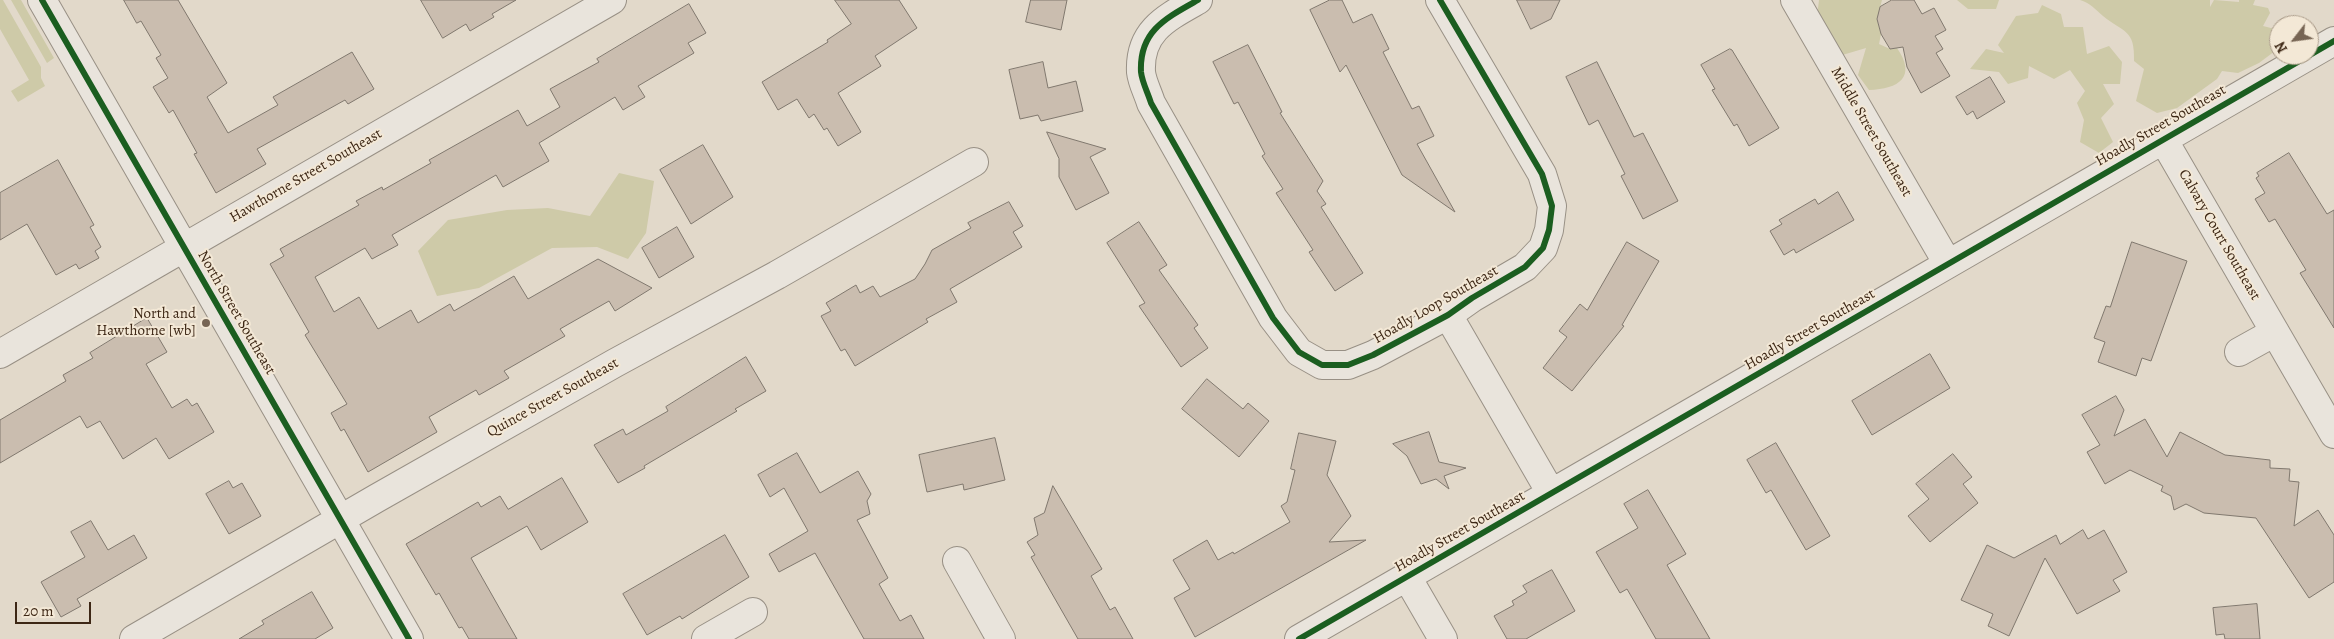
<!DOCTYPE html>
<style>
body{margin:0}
#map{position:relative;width:2334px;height:639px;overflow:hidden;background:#e2d9ca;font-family:Alegreya,serif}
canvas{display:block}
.north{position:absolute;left:2269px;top:15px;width:50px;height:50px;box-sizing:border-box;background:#f3e8d6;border:1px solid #aa9b89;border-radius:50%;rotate:240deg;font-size:14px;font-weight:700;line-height:20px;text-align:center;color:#3d2715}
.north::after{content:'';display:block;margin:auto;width:18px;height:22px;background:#776554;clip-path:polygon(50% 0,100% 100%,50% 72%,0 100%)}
.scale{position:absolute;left:15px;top:602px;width:76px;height:22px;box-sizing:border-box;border:2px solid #3d2715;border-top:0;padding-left:6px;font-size:15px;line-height:18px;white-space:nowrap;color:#3d2715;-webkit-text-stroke:4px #f3e8d6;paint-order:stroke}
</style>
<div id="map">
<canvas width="2334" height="639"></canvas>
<div class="north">N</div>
<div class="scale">20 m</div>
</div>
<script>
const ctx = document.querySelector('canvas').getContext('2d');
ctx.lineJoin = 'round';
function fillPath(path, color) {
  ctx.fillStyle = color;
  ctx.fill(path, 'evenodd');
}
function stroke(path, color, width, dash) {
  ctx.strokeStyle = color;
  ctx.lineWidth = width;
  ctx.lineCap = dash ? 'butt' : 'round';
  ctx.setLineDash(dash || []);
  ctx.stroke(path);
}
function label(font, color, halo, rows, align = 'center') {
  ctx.font = font + ' Alegreya,serif';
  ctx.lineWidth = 4;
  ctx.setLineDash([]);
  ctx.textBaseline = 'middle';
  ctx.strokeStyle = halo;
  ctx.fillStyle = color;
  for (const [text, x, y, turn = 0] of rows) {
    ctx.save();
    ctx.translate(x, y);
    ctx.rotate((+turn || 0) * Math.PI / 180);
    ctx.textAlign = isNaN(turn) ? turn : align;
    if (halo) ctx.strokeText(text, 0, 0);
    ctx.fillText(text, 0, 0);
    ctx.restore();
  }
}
const green = new Path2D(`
 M0,0H3L41,67V78L45,86L18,102L11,91L29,80L0,29Z
 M11,0H21L54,58L47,63Z
 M1819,0H1882L1877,19L1881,34L1879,44L1890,49L1897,48C1917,77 1899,89 1869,90L1858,75L1866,48L1839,56L1814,42Z
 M1957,0H1999L1996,9H1968Z
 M2080,0H2210V7L2214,0L2239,2V0H2255L2253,5L2268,8L2270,13L2263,26L2275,29L2279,48L2259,63L2238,73L2222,71L2217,79L2177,108L2157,113L2136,101L2144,69L2134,61C2135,29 2124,33 2103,16C2095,9 2090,3 2080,0Z
 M2042,5L2061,14L2064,27H2083L2087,54L2109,46L2122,62L2120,84H2103L2114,104L2101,118L2113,142L2099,153L2080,142L2084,120L2077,103L2085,91L2070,70L2054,79L2029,66L2028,78L2008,84L1999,72L1970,69L1986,49L2004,53L1998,45L2016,16L2038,13Z
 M619,173L654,181L646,233L628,259L597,247L552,248L479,288L437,296L418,251L448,220L507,210L548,208L590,216Z`);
const building = new Path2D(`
 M124,0H178L227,83L207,97L228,133L278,105L273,97L352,52L374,89L348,104L345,100L257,149L266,164L216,193L194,154L197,153L173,110L169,113L153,87L168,78L156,58L161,55L141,21L137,23Z
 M421,0H516L492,14L494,17L470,31L466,24L443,38Z
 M835,0H899L917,28L875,56L881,66L838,93L861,132L838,146L827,128L824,130L814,114L809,118L797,99L778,110L762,82L828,42L827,40L851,24Z
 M1031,0H1067L1061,30L1026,22Z
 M1330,0H1342L1353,23L1372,14L1389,49L1383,52L1412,109L1419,106L1434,136L1417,144L1455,212L1402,175L1346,65L1340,72L1310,10Z
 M1517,0H1560L1551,19L1531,29Z
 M1892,0H1914L1922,14L1934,8L1946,30L1935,36L1943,49L1936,53L1950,76L1921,93L1907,67L1903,47L1890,49L1881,34L1877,19L1880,7Z
 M689,4L706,33L688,43L694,53L638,86L645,97L623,110L615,97L539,143L549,161L503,187L496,175L392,235L398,245L372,259L365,248L315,277L334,312L359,297L378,329L411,310L418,323L450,304L454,311L514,276L528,299L598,259L652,288L615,311L609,301L560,329L565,336L504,371L509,378L479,395L476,390L429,417L437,432L368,472L344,429L341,431L331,413L347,404L305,335L309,332L270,264L284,256L280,249L359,205L356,201L382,187L383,190L431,163L429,160L518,110L527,126L560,107L550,89L599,62L597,59Z
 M1248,45L1282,112L1280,113L1323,181L1317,191L1326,204L1321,207L1363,273L1335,291L1309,252L1313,250L1276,193L1283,189L1262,156L1265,154L1238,102L1234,104L1213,62Z
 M1730,49L1732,50L1779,128L1749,146L1737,124L1734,126L1712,90L1715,89L1701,65Z
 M1043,62L1048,88L1076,81L1083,111L1041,121L1038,115L1020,119L1009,70Z
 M1597,62L1634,137L1643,133L1678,201L1643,219L1621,176L1625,174L1598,120L1589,125L1566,77Z
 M1990,77L2005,102L1977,119L1973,111L1967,115L1956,97Z
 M1047,132L1106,149L1090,157L1109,193L1076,210L1059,177V159Z
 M703,145L733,197L691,224L660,170Z
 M2289,153L2327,214L2334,210V328L2300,273L2306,270L2275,219L2269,222L2255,199L2265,193L2256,178L2259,176L2257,173Z
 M58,160L94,225L90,227L101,247L95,251L99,258L79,269L76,264L56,275L27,224L0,240V193Z
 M1838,192L1854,220L1796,253L1794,249L1784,255L1770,231L1782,224L1779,220L1815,199L1818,204Z
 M1009,202L1023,226L1013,232L1022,247L950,289L957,302L926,319L928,322L855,366L845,349L841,351L821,316L831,311L826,303L856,285L860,293L873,286L880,297L915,279L925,264L932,250L971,228L968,223Z
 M1139,222L1167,265L1159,270L1198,325L1194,328L1208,348L1181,367L1139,306L1145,303L1107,243Z
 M677,227L694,257L659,278L642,248Z
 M1627,242L1659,261L1622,325L1624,326L1572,391L1543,368L1567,337L1559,331L1580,304L1587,310Z
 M2132,242L2187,261L2151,361L2142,358L2136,376L2098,362L2105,342L2094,338L2106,306L2110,307Z
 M147,318L167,352L146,364L172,408L187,399L192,406L197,403L214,432L169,459L156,438L123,459L100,421L87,428L80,416L0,463V420L66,381L63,375L93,358L90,353Z
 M1930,354L1950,388L1872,435L1852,401Z
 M746,357L766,391L735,409L737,411L644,466L645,468L618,483L594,445L623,429L626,435L668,411L666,407Z
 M1207,379L1243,409L1248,403L1269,421L1239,457L1182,409Z
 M2116,396L2124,410L2114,436L2145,419L2167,457L2180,432L2225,455L2270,460V468L2290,469L2289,481L2299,482L2294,526L2318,510L2334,535V582L2309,598L2256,518L2204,513L2186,504L2174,510L2171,496L2161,491L2163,486L2130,470L2105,484L2087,452L2100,445L2082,415Z
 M1429,432L1439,462L1466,468L1444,476L1449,489L1436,479L1421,484L1407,456L1393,444Z
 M1299,433L1336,441L1327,475L1351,516L1329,542L1366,540L1195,637L1174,598L1190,589L1173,560L1207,540L1218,560L1233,552L1234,554L1290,522L1281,506L1287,502L1295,470L1291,469Z
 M995,438L1005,480L964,490L963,484L927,492L919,455Z
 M1776,443L1830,536L1806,550L1771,490L1766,493L1747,460Z
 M797,453L820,493L858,471L871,494L867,501L870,514L857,520L888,578L879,584L900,621L911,615L924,639H864L815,553L779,572L769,554L808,531L784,488L770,497L758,475Z
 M1953,454L1972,477L1963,484L1978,503L1930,542L1908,516L1929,499L1916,484Z
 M562,478L588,522L541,550L527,526L471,558L517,639H469L462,627L459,628L439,593L436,595L406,544L478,502L481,507L500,496L508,509Z
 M229,481L233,488L242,483L261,516L229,534L206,494Z
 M1053,486L1102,569L1091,576L1110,610L1115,607L1133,639H1078L1031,557L1035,555L1027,542L1038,535L1034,518L1044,513Z
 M1648,490L1686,554L1667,565L1710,639H1656L1627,589L1620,593L1596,552L1638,528L1624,504Z
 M91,521L108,550L134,535L147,558L77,599L81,606L61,617L41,582L85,557L71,532Z
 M2083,530L2088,539L2104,530L2127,572L2113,580L2120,591L2077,614L2045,558L2009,636L1988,626L1993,614L1961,600L1987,545L2014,558L2056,535L2060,544Z
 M725,535L749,577L682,619L680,616L647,635L623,594Z
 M1552,570L1575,611L1526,639H1507L1494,616L1514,605L1512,601L1527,592L1523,586Z
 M312,592L333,628L315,639H239L264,624L262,621Z
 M2257,604L2260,639H2225L2224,634L2216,635L2213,608Z`);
const minor = new Path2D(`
 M42,0L409,639
 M1198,0C1166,18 1139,31 1141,72C1142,82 1148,93 1151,103L1273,318L1299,352L1322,365H1348L1373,355L1448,315L1472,298L1525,267L1543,248L1549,230L1552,206L1542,174L1440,0
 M1795,0L1948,264
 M2163,139L2334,434
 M1448,315L1551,493
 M2239,352L2275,332
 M0,354L612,0
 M957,561L1001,639
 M1407,577L1443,639
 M134,639L377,498L615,363L777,275L974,162
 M706,639L753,612
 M1299,639L2334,41`);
const cycleway = new Path2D(`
 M42,0L409,639
 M1198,0C1166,18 1139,31 1141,72C1142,82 1148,93 1151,103L1273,318L1299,352L1322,365H1348L1373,355L1448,315L1472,298L1525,267L1543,248L1549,230L1552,206L1542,174L1440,0
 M1299,639L2334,41`);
const markers = [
 [206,323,5,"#776554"]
];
const streetNames = [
 ["Hoadly Street Southeast",2161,126,-30],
 ["Middle Street Southeast",1871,132,60],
 ["Hawthorne Street Southeast",306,176,-30],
 ["Calvary Court Southeast",2219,235,60],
 ["Hoadly Loop Southeast",1436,305,-30],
 ["North Street Southeast",236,313,60],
 ["Hoadly Street Southeast",1810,330,-30],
 ["Quince Street Southeast",553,398,-29],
 ["Hoadly Street Southeast",1460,532,-30]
];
const poiNames = [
 ["North and",196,314],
 ["Hawthorne [wb]",196,331]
];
fillPath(green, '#cecaa8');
fillPath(building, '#cabdaf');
stroke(building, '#80786e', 1);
stroke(minor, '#989085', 30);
stroke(minor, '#e9e4dc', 28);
stroke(cycleway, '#1b5e20', 6);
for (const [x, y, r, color] of markers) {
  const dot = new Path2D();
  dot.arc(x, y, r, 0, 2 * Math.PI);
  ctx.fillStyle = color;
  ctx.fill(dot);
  stroke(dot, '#f3e8d6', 2);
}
label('15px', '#3d2715', '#f3e8d6', streetNames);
label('15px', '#3d2715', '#f3e8d6', poiNames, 'right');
</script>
